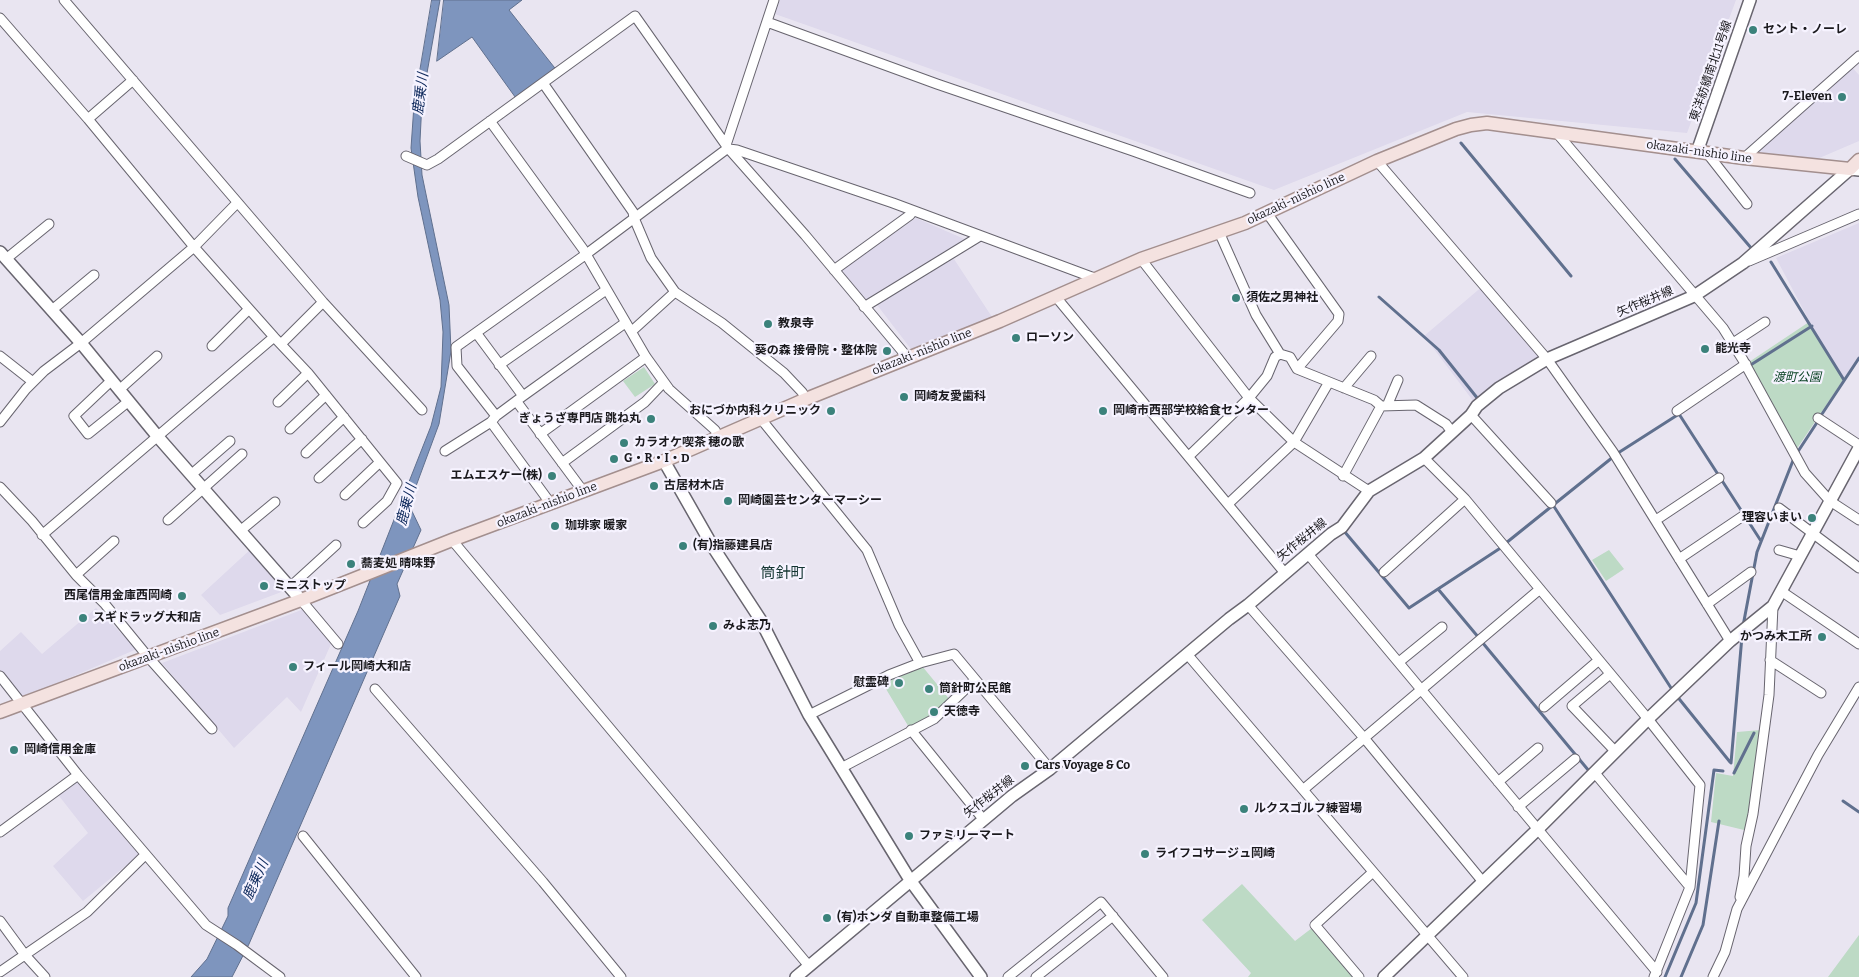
<!DOCTYPE html>
<meta charset="utf-8">
<style>
body{margin:0}
canvas{display:block;background:#e9e5f1}
</style>
<canvas width="1859" height="977"></canvas>
<script>
const ctx = document.querySelector('canvas').getContext('2d');
ctx.lineJoin = 'round';
function fillPath(path, color) {
  ctx.fillStyle = color;
  ctx.fill(path, 'evenodd');
}
function stroke(path, color, width, dash) {
  ctx.strokeStyle = color;
  ctx.lineWidth = width;
  ctx.lineCap = dash ? 'butt' : 'round';
  ctx.setLineDash(dash || []);
  ctx.stroke(path);
}
function label(font, color, halo, rows, align = 'center') {
  ctx.font = font + ' Bitter,"Noto Sans JP",serif';
  ctx.lineWidth = 4.5;
  ctx.setLineDash([]);
  ctx.textBaseline = 'middle';
  ctx.strokeStyle = halo;
  ctx.fillStyle = color;
  for (const [text, x, y, turn = 0] of rows) {
    ctx.save();
    ctx.translate(x, y);
    ctx.rotate((+turn || 0) * Math.PI / 180);
    ctx.textAlign = isNaN(turn) ? turn : align;
    if (halo) ctx.strokeText(text, 0, 0);
    ctx.fillText(text, 0, 0);
    ctx.restore();
  }
}
const built = new Path2D(`
 M780,0H1736L1687,133L1467,112L1274,190L775,14Z
 M1851,66L1859,75V141L1817,159L1755,153Z
 M916,218L969,241L865,301L840,271Z
 M1859,223V357L1843,380L1812,326L1776,258Z
 M954,259L992,317L911,349L874,301Z
 M1484,285L1542,362L1477,406L1424,336Z
 M252,548L284,591L220,615L201,595Z
 M96,608L137,649L22,698L0,670V651L21,632L42,654Z
 M304,609L331,644L301,712L287,697L234,748L162,663Z
 M74,778L139,855L83,901L53,866L88,833L56,792Z`);
const green = new Path2D(`
 M1809,322L1843,380L1794,453L1746,364Z
 M644,367L655,384L635,397L623,381Z
 M1609,550L1624,569L1606,581L1592,560Z
 M922,666L950,700L928,719L910,729L883,684Z
 M1761,730L1751,814L1744,830L1711,822L1716,773L1733,776L1737,732Z
 M1242,884L1295,941L1312,928L1352,977H1248L1251,973L1202,920Z
 M1859,935V977H1828Z`);
const water = new Path2D(`
 M432,0H440L422,101L420,141L422,175L449,305L451,351L439,424L409,505L421,530L397,584L400,596L249,944L232,977H191L207,959L228,916V908L358,611L431,426L441,387L443,332L440,300L418,197L411,148L414,105Z
 M444,0H522L509,10L558,72L518,101L472,37L437,61Z`);
const stream = new Path2D(`
 M1461,143L1571,276
 M1675,159L1752,249
 M1771,262L1844,380
 M1379,297L1439,350L1478,399
 M1749,366L1812,326
 M1820,417L1859,358
 M1797,453L1818,421
 M1553,505L1673,691
 M1344,531L1409,608L1502,547
 M1506,543L1618,453L1679,414L1761,541
 M1438,589L1479,638
 M1743,626L1757,552L1794,458
 M1482,642L1589,771
 M1676,695L1730,762
 M1731,763L1742,636
 M1734,773L1754,733
 M1843,801L1859,812
 M1665,977L1696,903L1714,770L1723,771
 M1681,977L1703,925L1719,821`);
const street = new Path2D(`
 M64,0L323,302L422,410
 M0,18L88,119L194,247L274,337L308,373L397,483L387,501L363,523
 M767,22L937,84L1133,151L1250,193
 M543,83L633,212L634,218L651,258L675,292L722,323L784,373L802,392L806,399
 M88,119L133,80
 M490,121L583,249L646,357L669,389L715,430L718,437
 M1556,132L1723,328L1743,360L1805,473L1830,501L1859,520
 M726,145L774,0
 M729,149L737,150L893,203L1097,279
 M1707,153L1747,204
 M406,156L427,165L438,159L635,16L728,148L805,235L908,358
 M1744,158L1859,56
 M1377,161L1547,359L1613,452L1730,641
 M1219,232L1256,315L1280,354
 M6,259L49,224
 M1141,259L1249,398L1294,442L1369,491
 M1749,261L1859,214
 M834,270L910,215L913,211
 M1056,297L1284,572
 M864,307L980,236
 M52,310L94,275
 M632,331L675,292
 M477,334L523,396
 M1733,343L1765,322
 M281,344L323,302
 M212,346L249,309
 M0,356L33,382
 M499,365L606,290
 M1297,369L1374,400L1381,406L1343,476
 M112,380L74,416L88,434L129,401
 M1344,388L1371,356
 M119,390L157,356
 M278,402L308,373
 M517,402L583,491
 M1381,406L1416,405L1446,424L1452,432
 M1387,406L1398,380
 M1677,411L1746,364
 M1471,415L1551,503
 M496,416L457,366L456,347L585,255L728,148
 M1818,418L1859,445
 M761,419L867,550L899,625L920,663
 M0,422L26,389L44,371L81,343L194,247L237,203
 M491,422L551,504
 M290,429L326,395
 M540,434L646,357
 M445,451L491,422L496,416L523,396L625,323
 M306,453L344,417
 M1189,456L1249,398L1267,376L1275,357L1280,354L1290,357L1297,369L1338,321L1339,314L1267,213
 M1424,458L1465,499L1648,719L1700,785L1690,887L1654,977
 M562,463L645,402L664,382
 M192,474L230,441
 M319,478L362,439
 M0,487L32,521L76,575L104,603L149,658L212,729
 M345,495L380,462
 M1228,504L1294,442L1329,382
 M1779,508L1859,568
 M168,520L242,454
 M1656,520L1719,478
 M240,531L275,502
 M42,535L274,337
 M452,540L809,966
 M1779,550L1800,556
 M1308,554L1657,972
 M1679,559L1743,516
 M1384,572L1465,499
 M76,575L114,541
 M290,587L336,545
 M1781,591L1859,644
 M301,600L338,644
 M1707,604L1751,572
 M1248,605L1365,739L1483,882
 M1187,654L1463,977
 M1770,660L1821,693
 M1399,662L1442,627
 M1610,674L1572,706L1615,751
 M0,676L78,775L206,925L237,945L280,977
 M375,689L543,882L621,977
 M1544,707L1599,660
 M809,715L889,675L920,663L954,654L1050,769
 M911,730L983,819
 M841,768L934,719L975,680
 M1594,772L1690,887
 M1498,782L1538,748
 M1304,789L1540,589
 M1518,807L1575,759
 M0,832L78,775
 M303,836L416,977
 M1740,897L1744,876L1746,846L1753,814L1769,695L1773,606
 M0,921L25,955L45,977
 M0,972L87,912L145,855
 M1008,977L1101,902L1163,977
 M1036,977L1113,916
 M1359,977L1315,925L1373,872
 M1713,977L1725,952L1737,909L1818,755L1859,687`);
const secondary = new Path2D(`
 M1697,152L1750,0
 M0,252L81,343L158,437L301,600
 M664,461L713,547L760,619L809,715L910,880L981,977
 M796,977L1012,796L1050,769L1229,619L1248,605L1331,534L1342,527L1369,491L1424,458L1471,415L1477,406L1499,388L1547,359L1694,296L1743,263L1850,169L1859,170
 M1384,977L1537,830L1648,719L1730,641L1773,606L1859,448`);
const primary = new Path2D(`
 M0,712L301,600L452,540L664,461L806,399L1000,321L1141,259L1245,223L1377,161L1456,129L1471,125L1487,123L1744,158L1850,169L1859,160`);
const markers = [
 [1753,30,5,"#3b827b"],
 [1842,97,5,"#3b827b"],
 [1236,298,5,"#3b827b"],
 [768,324,5,"#3b827b"],
 [1016,338,5,"#3b827b"],
 [1705,349,5,"#3b827b"],
 [887,351,5,"#3b827b"],
 [904,397,5,"#3b827b"],
 [831,411,5,"#3b827b"],
 [1103,411,5,"#3b827b"],
 [651,419,5,"#3b827b"],
 [624,443,5,"#3b827b"],
 [614,459,5,"#3b827b"],
 [552,476,5,"#3b827b"],
 [654,486,5,"#3b827b"],
 [728,501,5,"#3b827b"],
 [1812,518,5,"#3b827b"],
 [555,526,5,"#3b827b"],
 [683,546,5,"#3b827b"],
 [351,564,5,"#3b827b"],
 [264,586,5,"#3b827b"],
 [182,596,5,"#3b827b"],
 [83,618,5,"#3b827b"],
 [713,626,5,"#3b827b"],
 [1822,637,5,"#3b827b"],
 [293,667,5,"#3b827b"],
 [899,683,5,"#3b827b"],
 [929,689,5,"#3b827b"],
 [934,712,5,"#3b827b"],
 [14,750,5,"#3b827b"],
 [1025,766,5,"#3b827b"],
 [1244,809,5,"#3b827b"],
 [909,836,5,"#3b827b"],
 [1145,854,5,"#3b827b"],
 [827,918,5,"#3b827b"]
];
const poiNames = [
 ["セント・ノーレ",1763,30],
 ["7-Eleven",1832,97,"right"],
 ["須佐之男神社",1246,298],
 ["教泉寺",778,324],
 ["ローソン",1026,338],
 ["能光寺",1715,349],
 ["葵の森 接骨院・整体院",877,351,"right"],
 ["岡崎友愛歯科",914,397],
 ["おにづか内科クリニック",821,411,"right"],
 ["岡崎市西部学校給食センター",1113,411],
 ["ぎょうざ専門店 跳ね丸",641,419,"right"],
 ["カラオケ喫茶 穂の歌",634,443],
 ["G・R・I・D",624,459],
 ["エムエスケー(株)",542,476,"right"],
 ["古居材木店",664,486],
 ["岡崎園芸センターマーシー",738,501],
 ["理容いまい",1802,518,"right"],
 ["珈琲家 暖家",565,526],
 ["(有)指藤建具店",693,546],
 ["蕎麦処 晴味野",361,564],
 ["ミニストップ",274,586],
 ["西尾信用金庫西岡崎",172,596,"right"],
 ["スギドラッグ大和店",93,618],
 ["みよ志乃",723,626],
 ["かつみ木工所",1812,637,"right"],
 ["フィール岡崎大和店",303,667],
 ["慰霊碑",889,683,"right"],
 ["筒針町公民館",939,689],
 ["天徳寺",944,712],
 ["岡崎信用金庫",24,750],
 ["Cars Voyage & Co",1035,766],
 ["ルクスゴルフ練習場",1254,809],
 ["ファミリーマート",919,836],
 ["ライフコサージュ岡崎",1155,854],
 ["(有)ホンダ 自動車整備工場",837,918]
];
const streetNames = [
 ["東洋紡績南北11号線",1711,71,-71],
 ["okazaki-nishio line",1699,152,8],
 ["okazaki-nishio line",1296,199,-25],
 ["矢作桜井線",1645,302,-23],
 ["okazaki-nishio line",922,352,-22],
 ["okazaki-nishio line",547,505,-21],
 ["矢作桜井線",1302,540,-39],
 ["okazaki-nishio line",169,650,-20],
 ["矢作桜井線",989,797,-38]
];
const parkNames = [
 ["渡町公園",1797,378]
];
const waterNames = [
 ["鹿乗川",421,94,-82],
 ["鹿乗川",407,505,-75],
 ["鹿乗川",256,880,-66]
];
const quarterNames = [
 ["筒針町",783,574]
];
fillPath(built, '#ded9ec');
fillPath(green, '#bddac5');
fillPath(water, '#7e95be');
stroke(water, '#60708e', 1);
stroke(stream, '#60708e', 3);
stroke(street, '#68656f', 11);
stroke(secondary, '#68656f', 14);
stroke(primary, '#a38f8e', 15);
stroke(street, '#fff', 9);
stroke(secondary, '#fff', 11);
stroke(primary, '#f4e2e0', 12);
for (const [x, y, r, color] of markers) {
  const dot = new Path2D();
  dot.arc(x, y, r, 0, 2 * Math.PI);
  ctx.fillStyle = color;
  ctx.fill(dot);
  stroke(dot, '#f6f3ff', 2);
}
label('bold 12px', '#1a191d', '#f6f3ff', poiNames, 'left');
label('12px', '#1a191d', '#f6f3ff', streetNames);
label('italic 12px', '#084223', '#f6f3ff', parkNames);
label('italic 14px', '#0e295c', '#f6f3ff', waterNames);
label('15px', '#123431', '#f6f3ff', quarterNames);
</script>
